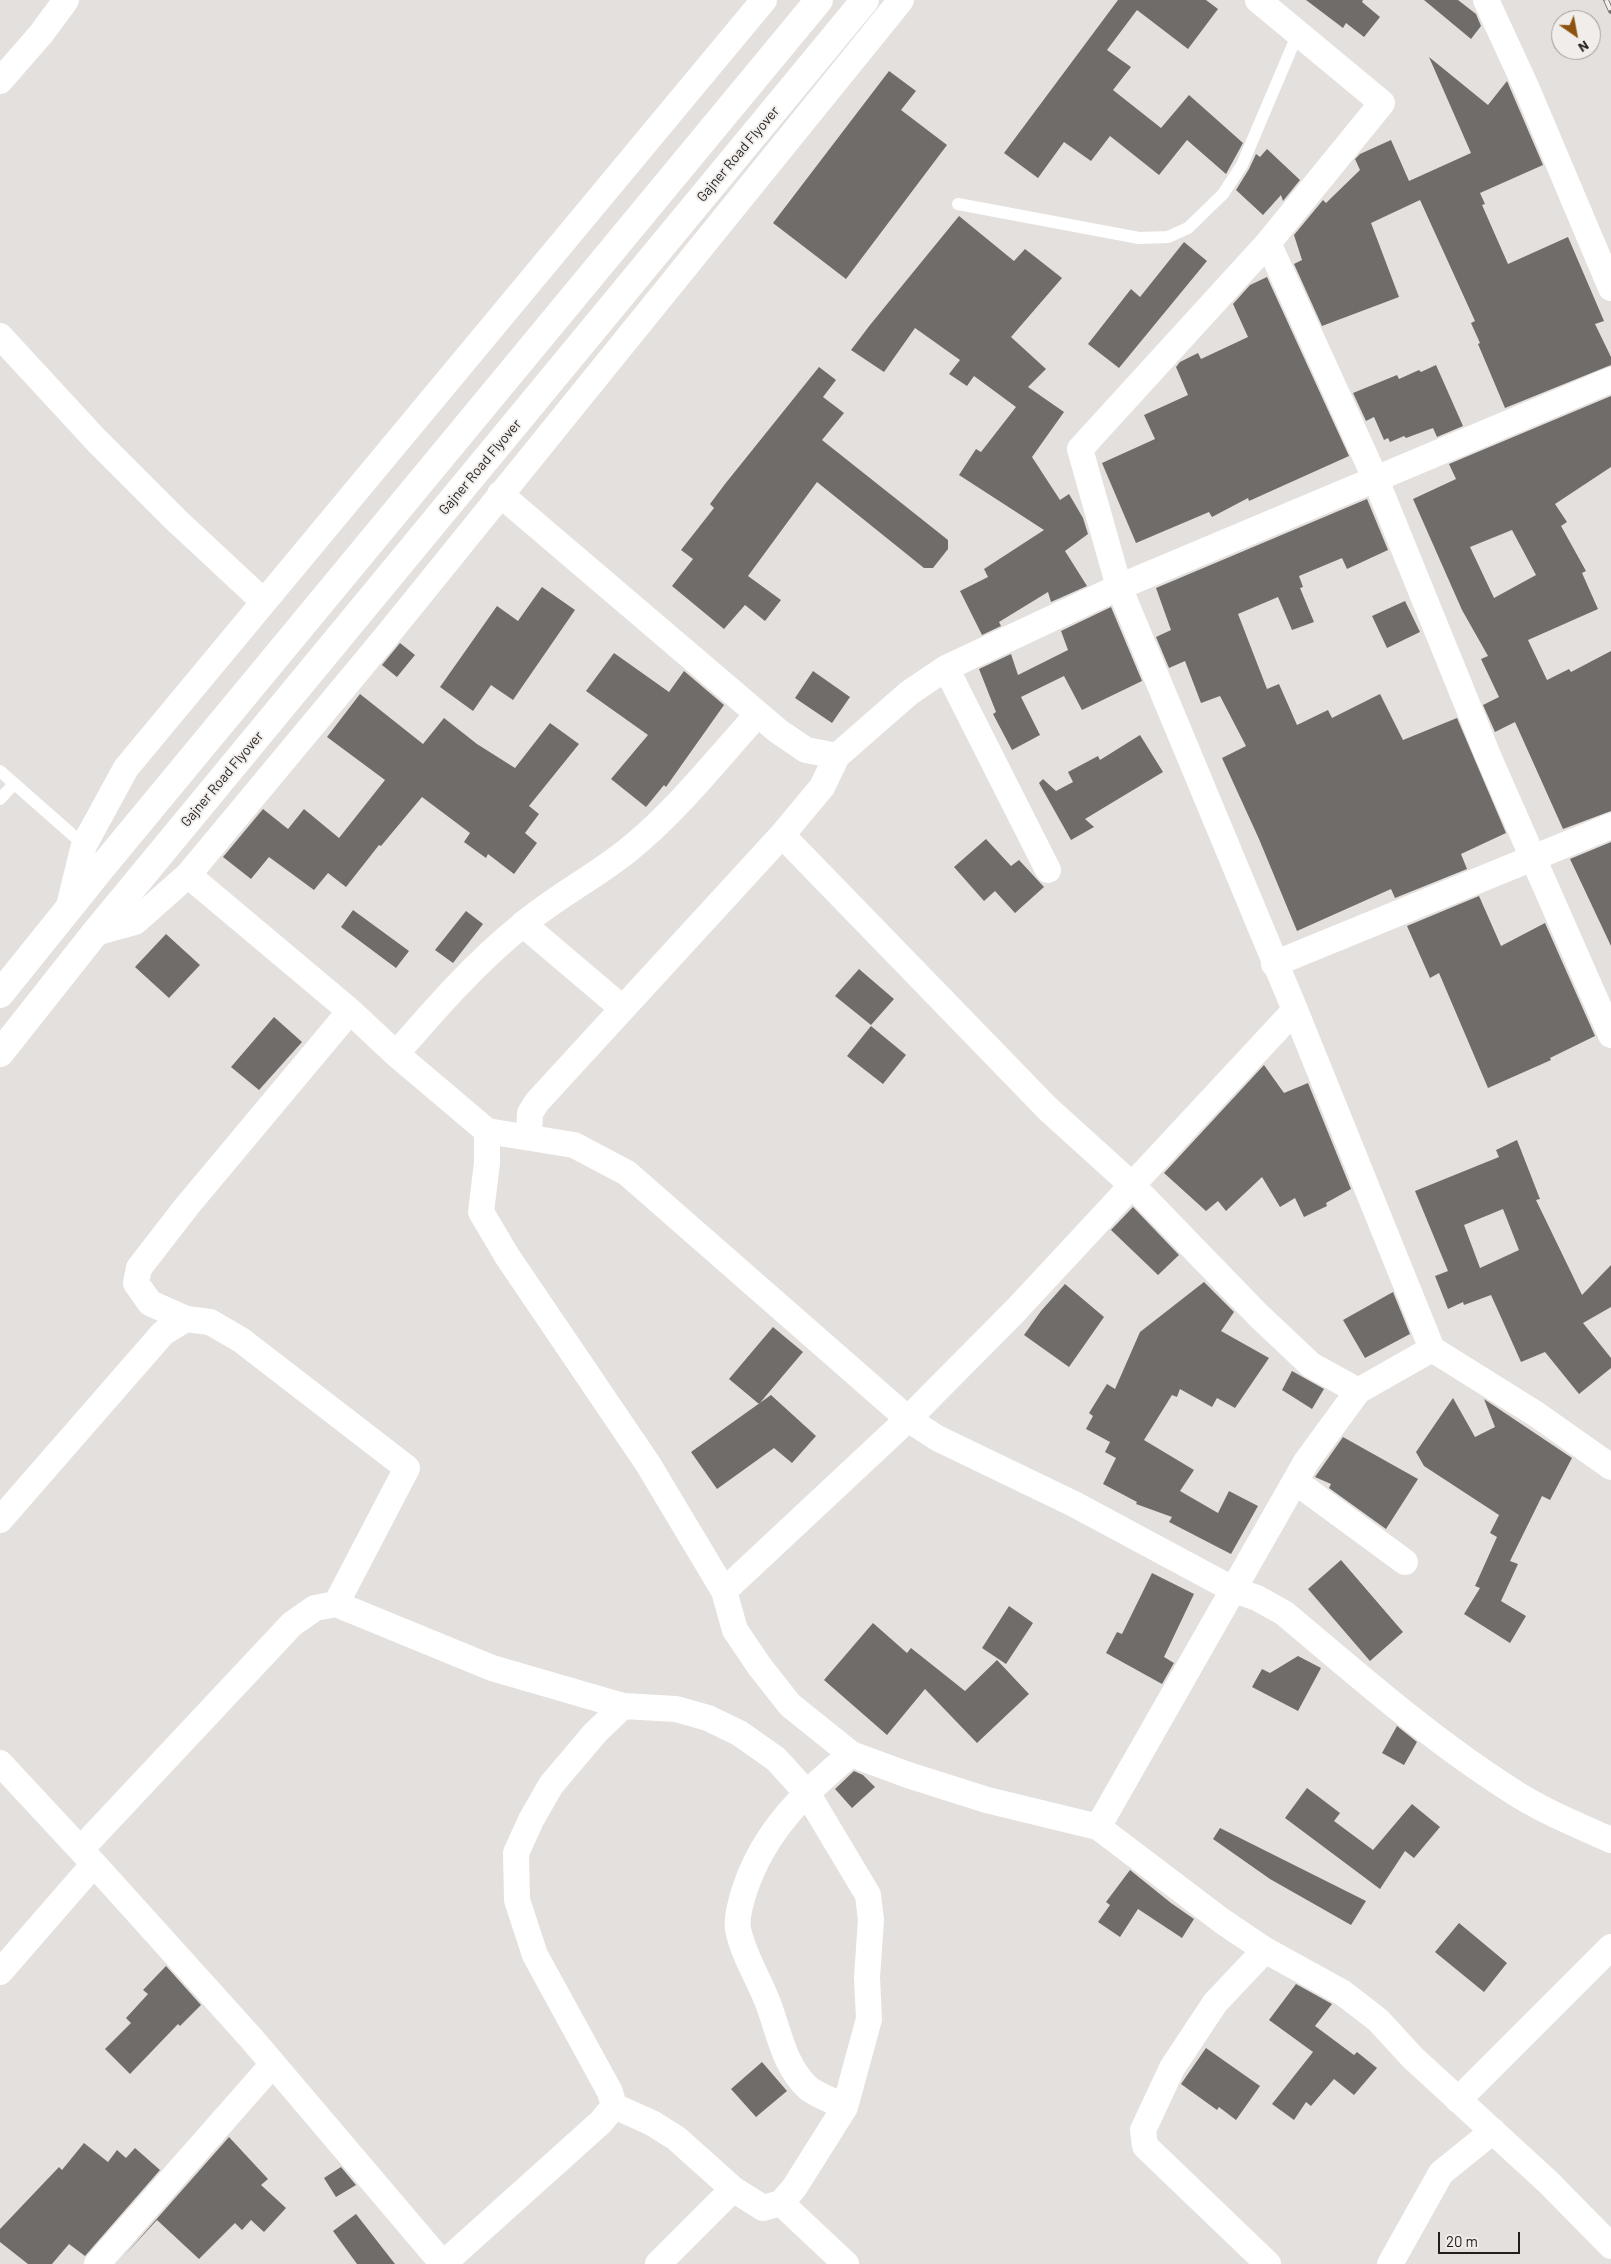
<!DOCTYPE html>
<style>
body{margin:0}
#map{position:relative;width:1611px;height:2264px;overflow:hidden;background:#e4e0dd;font-family:Barlow,sans-serif}
canvas{display:block}
.north{position:absolute;left:1551px;top:10px;width:50px;height:50px;box-sizing:border-box;background:#f1edea;border:1px solid #9d9b98;border-radius:50%;rotate:147deg;font-size:14px;font-weight:700;line-height:20px;text-align:center;color:#201f1e}
.north::after{content:'';display:block;margin:auto;width:18px;height:22px;background:#8d520f;clip-path:polygon(50% 0,100% 100%,50% 72%,0 100%)}
.scale{position:absolute;left:1438px;top:2232px;width:82px;height:22px;box-sizing:border-box;border:2px solid #201f1e;border-top:0;padding-left:6px;font-size:15px;line-height:18px;white-space:nowrap;color:#201f1e;-webkit-text-stroke:4px #f1edea;paint-order:stroke}
</style>
<div id="map">
<canvas width="1611" height="2264"></canvas>
<div class="north">N</div>
<div class="scale">20 m</div>
</div>
<script>
const ctx = document.querySelector('canvas').getContext('2d');
ctx.lineJoin = 'round';
function fillPath(path, color) {
  ctx.fillStyle = color;
  ctx.fill(path, 'evenodd');
}
function stroke(path, color, width, dash) {
  ctx.strokeStyle = color;
  ctx.lineWidth = width;
  ctx.lineCap = dash ? 'butt' : 'round';
  ctx.setLineDash(dash || []);
  ctx.stroke(path);
}
function label(font, color, halo, rows, align = 'center') {
  ctx.font = font + ' Barlow,sans-serif';
  ctx.lineWidth = 4;
  ctx.setLineDash([]);
  ctx.textBaseline = 'middle';
  ctx.strokeStyle = halo;
  ctx.fillStyle = color;
  for (const [text, x, y, turn = 0] of rows) {
    ctx.save();
    ctx.translate(x, y);
    ctx.rotate((+turn || 0) * Math.PI / 180);
    ctx.textAlign = isNaN(turn) ? turn : align;
    if (halo) ctx.strokeText(text, 0, 0);
    ctx.fillText(text, 0, 0);
    ctx.restore();
  }
}
const building = new Path2D(`
 M1118,0H1206L1218,9L1188,49L1137,10L1107,50L1131,67L1113,90L1161,128L1189,95L1243,143L1226,174L1187,140L1159,175L1110,136L1091,161L1064,142L1038,178L1004,153Z
 M1306,0H1363L1362,2L1380,17L1364,37L1346,23L1343,28Z
 M1424,0H1458L1476,14L1481,26L1471,39Z
 M1429,57L1488,105L1507,81L1543,165L1480,193L1485,204L1482,205L1508,264L1568,237L1604,321L1595,324L1611,357V365L1505,408L1478,344L1480,343L1471,323L1475,321L1420,200L1371,223L1399,297L1322,326L1294,264L1302,260L1294,235L1323,200L1326,203L1360,170L1355,159L1360,154L1391,140L1409,181L1471,153Z
 M889,71L916,91L901,110L947,145L846,279L773,223Z
 M1267,149L1300,180L1283,201L1281,195L1263,215L1236,190L1249,169L1256,154L1260,157Z
 M959,216L1014,261L1025,249L1062,278L1011,337L1046,369L1028,387L1064,412L1032,457L1060,500L1069,494L1083,518L1088,534L1065,551L1087,586L1051,602L1048,592L999,622L1001,626L982,635L960,591L988,577L984,569L1044,530L959,475L976,449L981,452L1016,407L974,376L967,386L949,374L960,360L915,328L884,372L851,350L870,325Z
 M1184,242L1207,261L1119,368L1088,344L1131,289L1140,297Z
 M1267,277L1349,456L1249,501L1248,498L1212,517L1209,512L1136,543L1102,463L1155,439L1144,415L1188,395L1176,367L1180,362L1198,353L1201,359L1248,337L1233,304L1250,285Z
 M1436,365L1463,426L1437,437L1433,428L1406,438L1404,436L1390,442L1388,438L1384,440L1374,417L1366,421L1353,393L1397,375L1399,379L1419,370L1421,372Z
 M819,367L836,380L823,397L844,413L822,440L948,540V549L933,568H924L817,482L748,576L781,600L765,621L745,605L724,629L672,586L693,559L681,550L714,508L710,504L725,484Z
 M1611,396V467L1555,504L1567,522L1561,526L1586,571L1582,573L1598,609L1528,640L1547,680L1569,669L1571,672L1611,651V811L1563,829L1515,722L1495,732L1483,705L1499,697L1481,659L1488,656L1462,610L1413,499L1456,479L1449,464ZM1512,530L1536,575L1494,598L1470,547Z
 M1367,499L1388,550L1347,569L1342,558L1299,576L1303,587L1300,588L1314,622L1292,630L1278,597L1238,614L1267,689L1279,684L1297,725L1328,710L1332,718L1380,694L1403,740L1457,718L1506,833L1461,854L1467,869L1395,898L1391,889L1297,931L1259,839L1222,758L1246,746L1220,696L1201,703L1185,661L1169,668L1156,637L1171,630L1156,588Z
 M542,587L575,610L513,700L491,685L473,711L440,687L497,606L518,621Z
 M1405,601L1420,632L1387,648L1372,616Z
 M1111,607L1142,681L1082,710L1064,676L1021,697L1040,735L1012,750L993,714L996,712L979,669L1011,654L1018,675L1068,650L1061,631Z
 M400,643L415,655L397,677L382,665Z
 M614,653L669,692L684,671L724,705L666,787L664,785L646,807L611,779L648,735L586,691Z
 M813,671L850,697L832,723L795,698Z
 M360,694L423,744L444,718L477,744L515,768L550,723L579,744L529,806L539,814L525,833L537,843L514,874L488,854L486,858L464,842L470,833L422,797L381,846L379,845L346,887L328,873L314,890L269,857L251,879L223,857L263,809L288,829L304,809L339,838L385,780L327,737Z
 M1140,735L1163,772L1085,819L1094,827L1071,840L1039,783L1043,779L1056,791L1073,782L1068,772L1098,756L1100,760Z
 M986,839L1011,866L1019,860L1044,887L1015,913L995,891L984,901L954,867Z
 M1611,842V946L1570,859Z
 M1479,896L1501,946L1545,923L1595,1036L1550,1058L1551,1060L1488,1088L1439,973L1430,978L1407,926Z
 M353,910L409,951L396,968L341,927Z
 M466,911L483,924L453,963L435,950Z
 M166,934L200,965L169,998L135,967Z
 M859,969L894,999L871,1025L835,996Z
 M274,1017L302,1042L259,1090L231,1067Z
 M871,1026L906,1055L883,1084L847,1056Z
 M1264,1065L1284,1093L1308,1083L1351,1189L1326,1203L1327,1206L1304,1217L1295,1198L1280,1207L1262,1177L1226,1211L1218,1201L1206,1211L1164,1173Z
 M1517,1140L1540,1199L1536,1200L1582,1295L1611,1265V1307L1583,1323L1611,1358V1368L1579,1394L1545,1352L1521,1362L1491,1295L1464,1305L1463,1302L1448,1309L1435,1276L1448,1271L1415,1191L1499,1157L1496,1150ZM1503,1209L1519,1250L1480,1268L1464,1225Z
 M1133,1207L1179,1255L1158,1275L1111,1230Z
 M1204,1282L1234,1312L1221,1331L1269,1358L1235,1408L1217,1398L1212,1407L1180,1389L1177,1397L1172,1395L1144,1440L1194,1470L1180,1491L1218,1513L1229,1491L1258,1506L1231,1554L1169,1522L1172,1517L1136,1504L1137,1502L1103,1484L1116,1458L1105,1452L1110,1442L1086,1429L1093,1416L1089,1413L1107,1384L1115,1389L1140,1332Z
 M1065,1284L1104,1317L1069,1367L1024,1335L1041,1311Z
 M1393,1292L1410,1334L1365,1358L1343,1320Z
 M773,1327L803,1352L759,1404L729,1379Z
 M1292,1371L1324,1389L1312,1409L1282,1390Z
 M771,1395L816,1436L792,1463L774,1448L717,1489L691,1452Z
 M1453,1398L1475,1437L1495,1427L1484,1399L1572,1458L1550,1500L1542,1496L1510,1561L1518,1564L1501,1601L1526,1616L1510,1643L1464,1614L1480,1588L1475,1586L1497,1537L1490,1533L1499,1515L1424,1466L1416,1452Z
 M1343,1437L1418,1479L1386,1529L1329,1488L1331,1484L1315,1477Z
 M1341,1560L1403,1632L1370,1661L1308,1589Z
 M1152,1573L1194,1594L1164,1657L1174,1663L1162,1684L1106,1653L1117,1632L1122,1634Z
 M1009,1606L1033,1623L1006,1664L982,1648Z
 M873,1623L907,1653L911,1648L965,1691L997,1660L1029,1694L977,1743L925,1689L887,1735L824,1680Z
 M1298,1656L1321,1668L1298,1711L1252,1687L1262,1669L1270,1673Z
 M1397,1726L1417,1742L1404,1765L1382,1753Z
 M854,1771L863,1775L875,1787L852,1808L835,1789Z
 M1307,1788L1340,1813L1334,1821L1373,1850L1412,1804L1440,1827L1414,1858L1405,1851L1380,1889L1285,1818Z
 M1220,1828L1366,1901L1351,1925L1270,1879L1213,1839Z
 M1130,1870L1171,1903L1194,1919L1182,1938L1138,1909L1120,1937L1098,1922L1110,1905L1106,1902Z
 M1459,1923L1507,1963L1484,1992L1435,1952Z
 M166,1966L201,2005L180,2026L178,2024L130,2074L105,2049L131,2023L126,2018L148,1994L143,1990Z
 M1296,1984L1332,2004L1315,2026L1354,2055L1357,2052L1377,2068L1354,2095L1334,2079L1311,2106L1306,2102L1294,2120L1272,2104L1313,2052L1269,2020Z
 M1206,2048L1260,2086L1236,2120L1219,2107L1217,2110L1181,2084Z
 M762,2062L787,2091L756,2117L731,2089Z
 M229,2137L268,2179L261,2185L286,2208L264,2232L251,2220L242,2230L235,2223L199,2259L157,2220L123,2257Z
 M84,2143L108,2162L117,2150L126,2158L135,2148L160,2170L85,2256L69,2244L52,2264H28L0,2242V2229L59,2167L62,2170Z
 M341,2167L356,2185L336,2197L324,2178Z
 M356,2214L395,2264H357L333,2231Z`);
const lane = new Path2D(`
 M958,204L1139,238L1168,237L1188,228L1223,194L1242,165L1298,33
 M0,771L84,845
 M0,799L14,784`);
const street = new Path2D(`
 M1258,0L1382,103L1268,243L1376,480L1489,758L1611,1035
 M1486,0L1527,89L1611,288
 M0,81L41,34L66,0
 M1268,243L1080,449L1119,587L1295,1010L1432,1349L1536,1414L1611,1467
 M0,336L96,440L176,520L264,602
 M500,494L778,731L806,750L837,756L909,693L946,668L1119,587L1611,380
 M946,668L1048,870
 M782,835L1048,1109L1133,1186L1258,1315L1311,1365L1358,1391
 M188,875L350,1011L396,1054L487,1131V1163L481,1212L507,1256L648,1464L724,1591L735,1630L760,1667L790,1705L851,1754L908,1775L987,1800L1098,1827L1222,1921L1265,1950L1343,1993L1378,2020L1413,2058L1548,2182L1611,2246
 M68,910L84,845L126,768L764,0
 M523,924L622,1008
 M95,933L135,922L188,875L385,638L901,0
 M1274,964L1611,826
 M396,1054C436,1008 474,964 521,926C554,898 593,878 627,851C676,812 716,760 758,714
 M487,1131L574,1145L627,1173L908,1419L937,1438L1074,1504L1234,1590L1257,1598L1284,1613C1357,1674 1429,1738 1509,1789C1540,1810 1577,1825 1611,1840
 M529,1137L530,1113L537,1102L782,835L822,787L837,756
 M186,1319L150,1303L136,1283L139,1268L187,1206L350,1011
 M1296,1482L1405,1562
 M0,1520L163,1333L186,1319L210,1322L241,1340L407,1468L336,1604
 M724,1591L908,1419L1016,1310L1295,1010
 M0,1763L94,1864L251,2038L443,2264
 M1098,1827L1306,1462L1358,1391L1432,1349
 M81,1849L292,1624L315,1608L336,1604L492,1668L623,1706L676,1709L708,1718L739,1733L776,1759L807,1793L868,1895L871,1920L867,1977L869,2019L845,2107L794,2188L781,2203L763,2208L733,2189L676,2138L652,2123L614,2106
 M1265,1950L1215,2003L1172,2068L1143,2130L1145,2146L1268,2264
 M0,1972L94,1864
 M1458,2100L1611,1947
 M845,2107C834,2101 818,2096 808,2088C784,2066 779,2032 768,2003C759,1979 743,1955 738,1929C736,1917 741,1901 745,1889C764,1831 805,1792 851,1754
 M781,2203L846,2264
 M97,2264L273,2064
 M443,2264L601,2122L614,2106L610,2092L535,1955L517,1900L516,1853L531,1820L551,1785L595,1733L623,1706
 M658,2264L733,2189
 M1390,2264L1441,2173L1493,2131`);
const primary = new Path2D(`
 M0,994L103,866L819,0
 M0,1053L95,933L865,0`);
const rail = new Path2D(`
 M1606,0L1611,11`);
const streetNames = [
 ["Gajner Road Flyover",738,154,-50],
 ["Gajner Road Flyover",480,467,-50],
 ["Gajner Road Flyover",222,779,-50]
];
fillPath(building, '#706c6a');
stroke(lane, '#fff', 12);
stroke(street, '#fff', 26);
stroke(primary, '#fff', 28);
stroke(rail, '#706e6c', 5.5);
stroke(rail, '#f1edea', 4, [11]);
label('14px', '#201f1e', '#f1edea', streetNames);
</script>
